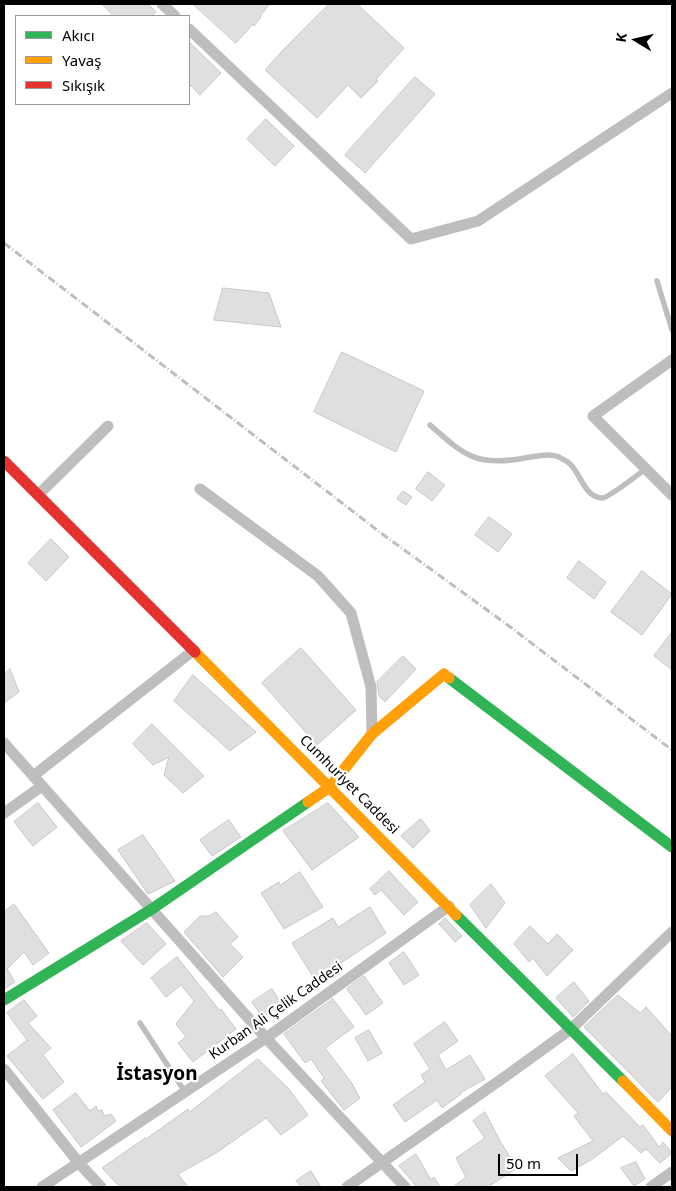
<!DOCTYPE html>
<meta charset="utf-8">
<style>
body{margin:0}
#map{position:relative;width:676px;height:1191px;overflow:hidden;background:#fff;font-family:"Noto Sans",sans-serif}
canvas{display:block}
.frame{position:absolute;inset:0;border:5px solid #000;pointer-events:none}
.legend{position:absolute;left:15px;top:15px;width:175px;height:90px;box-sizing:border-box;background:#fff;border:1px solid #999;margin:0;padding:6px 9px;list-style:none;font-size:15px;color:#000}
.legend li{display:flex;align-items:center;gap:10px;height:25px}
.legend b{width:25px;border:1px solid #999}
.north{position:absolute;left:611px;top:15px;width:50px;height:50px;-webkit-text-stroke:4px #fff;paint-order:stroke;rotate:279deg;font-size:14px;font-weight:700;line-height:20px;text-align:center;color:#000}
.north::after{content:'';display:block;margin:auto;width:18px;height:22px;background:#000;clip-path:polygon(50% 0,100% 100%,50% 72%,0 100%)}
.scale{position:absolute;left:498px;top:1154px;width:80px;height:22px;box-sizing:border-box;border:2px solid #000;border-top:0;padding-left:6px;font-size:15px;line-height:18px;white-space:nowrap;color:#000;-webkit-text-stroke:4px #fff;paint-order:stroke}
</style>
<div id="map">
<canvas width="676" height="1191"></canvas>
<div class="frame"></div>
<ul class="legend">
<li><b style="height:6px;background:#30b455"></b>Akıcı</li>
<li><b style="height:6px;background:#ff9f0a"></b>Yavaş</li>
<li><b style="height:6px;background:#e5322d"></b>Sıkışık</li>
</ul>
<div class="north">K</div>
<div class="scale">50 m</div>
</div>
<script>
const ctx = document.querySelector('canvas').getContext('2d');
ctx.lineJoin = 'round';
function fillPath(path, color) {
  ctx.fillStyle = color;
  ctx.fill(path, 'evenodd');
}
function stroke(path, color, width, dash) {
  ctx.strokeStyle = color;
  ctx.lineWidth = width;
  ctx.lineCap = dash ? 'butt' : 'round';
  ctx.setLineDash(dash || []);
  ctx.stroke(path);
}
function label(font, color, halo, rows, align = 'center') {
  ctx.font = font + ' "Noto Sans",sans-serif';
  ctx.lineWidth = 4.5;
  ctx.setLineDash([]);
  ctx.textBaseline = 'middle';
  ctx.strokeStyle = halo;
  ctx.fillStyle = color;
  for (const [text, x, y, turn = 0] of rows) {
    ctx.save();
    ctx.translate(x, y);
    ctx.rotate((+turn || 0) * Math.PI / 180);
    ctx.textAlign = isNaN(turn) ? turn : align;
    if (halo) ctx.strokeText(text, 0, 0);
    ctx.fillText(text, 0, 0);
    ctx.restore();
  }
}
const building = new Path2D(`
 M102,4H148L156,12L151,16H114Z
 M193,4H270L260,16L261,17L254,26L253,24L236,43Z
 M329,4H357L404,48L376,79L378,81L361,98L348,85L317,118L265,70L282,51Z
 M189,42L221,73L200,95L189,84Z
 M415,77L435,94L365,173L345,155Z
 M266,119L294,146L275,166L247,139Z
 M223,288L269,293L281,327L214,320Z
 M342,352L424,391L396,452L314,412Z
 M428,472L445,485L432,501L416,489Z
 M403,491L412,497L406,505L397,499Z
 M489,517L512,534L498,552L475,535Z
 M51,539L69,557L46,581L28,563Z
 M579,561L606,582L594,599L567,578Z
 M642,571L672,594L642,635L611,612Z
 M672,632V670L654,656Z
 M301,648L356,710L317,745L262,683Z
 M403,656L416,669L385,702L379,696L377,682Z
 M10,669L19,692L4,703V675Z
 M193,675L256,732L230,751L174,701Z
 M152,724L204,776L183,793L164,775L169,757L153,765L133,744Z
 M38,803L57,827L33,846L14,822Z
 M328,803L359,837L312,870L283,831Z
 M421,819L430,831L413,848L401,836Z
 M229,820L241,837L212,856L200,840Z
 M143,835L175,881L148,894L118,850Z
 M389,871L418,902L404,915L381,890L375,895L370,889Z
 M300,872L323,907L284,929L261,893L279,882L280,885Z
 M491,884L505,903L486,928L470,905Z
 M14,904L49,953L33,965L24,952L7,969L15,982L4,989V912Z
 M370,907L386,933L315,980L292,943L333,918L338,927Z
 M216,912L238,937L230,944L243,957L223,977L184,932L200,916H209Z
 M445,918L462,936L455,942L439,924Z
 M147,923L166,944L143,965L121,941Z
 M530,926L548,944L557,934L573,950L547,976L533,958L529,962L514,944Z
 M404,952L419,975L404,985L389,963Z
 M177,957L220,1011L221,1009L236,1029L193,1062L178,1043L186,1037L176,1024L194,1001L181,985L166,997L151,978Z
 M364,976L383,1003L366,1015L347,989Z
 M574,982L589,1001L573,1017L556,998Z
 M272,989L282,1004L262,1017L252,1002Z
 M618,995L640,1013L646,1007L672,1036V1087L658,1102L584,1027Z
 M333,999L354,1027L325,1048L351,1082L360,1098L344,1110L321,1081L324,1078L311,1059L305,1063L284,1034Z
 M24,1000L37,1016L28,1023L51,1048L43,1055L64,1082L43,1099L7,1056L27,1040L7,1013Z
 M445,1022L458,1041L438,1055L446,1070L470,1055L485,1079L460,1093L461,1094L442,1108L437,1100L405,1122L393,1105L425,1082L421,1075L430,1069L414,1044Z
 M369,1030L382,1053L368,1061L355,1038Z
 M573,1054L603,1094L606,1092L640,1127L643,1125L659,1147L663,1142L672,1153L660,1163L646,1149L641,1153L623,1136L591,1160L571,1171L558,1158L593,1141L574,1116L578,1113L545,1076Z
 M258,1059L288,1088L308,1115L281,1135L266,1118L216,1153L178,1174L188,1187H120L102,1168L145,1138L146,1139L188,1109L189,1112Z
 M76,1093L90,1111L96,1106L98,1111L102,1110L104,1116L111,1114L116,1121L81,1147L53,1110Z
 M485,1112L500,1141L517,1168L488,1187H453L466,1177L456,1158L485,1138L473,1121Z
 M416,1154L431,1180L434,1177L440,1187H417L399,1166Z
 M636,1162L645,1179L634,1186L621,1168Z
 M311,1171L321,1187H301L296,1181Z`);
const lane = new Path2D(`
 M657,281L672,330
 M430,425C465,456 477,467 525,458C536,456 549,453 559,457C562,459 567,461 569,463C581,473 583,496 602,498C609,498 638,474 646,469
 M140,1023L185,1092`);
const street = new Path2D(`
 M162,4L175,16
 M189,29L411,239L478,221L672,93
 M672,360L593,416L672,495
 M200,489L318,576L351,613L371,687L372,734
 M38,495L108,426
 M4,743L266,1038L405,1187
 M33,776L194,650
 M4,813L42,786
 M4,1069L79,1163L101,1187
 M42,1187L266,1038L449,906
 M347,1187L506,1076L571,1029L672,932
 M651,1187L672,1172`);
const fast = new Path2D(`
 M449,678L672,847
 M456,915L623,1081
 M4,1000L152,909L308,802`);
const slow = new Path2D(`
 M195,652L456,915
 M308,802L330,787L372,734L444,674L449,678
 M623,1081L672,1131`);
const jam = new Path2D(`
 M4,461L195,652`);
const rail = new Path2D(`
 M4,243L381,533L509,626L672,750`);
const streetNames = [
 ["Cumhuriyet Caddesi",349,785,45],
 ["Kurban Ali Çelik Caddesi",276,1011,-35]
];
const districtNames = [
 ["İstasyon",157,1075]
];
fillPath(building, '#dfdfdf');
stroke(building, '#c7c7c7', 1);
stroke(lane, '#bebebe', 5.5);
stroke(street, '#bebebe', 11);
stroke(fast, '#30b455', 11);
stroke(slow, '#ff9f0a', 11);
stroke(jam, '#e5322d', 11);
stroke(rail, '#bebebe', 3, [8, 2.5, 1, 2.5]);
label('14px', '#000', '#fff', streetNames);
label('bold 19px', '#000', '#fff', districtNames);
</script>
